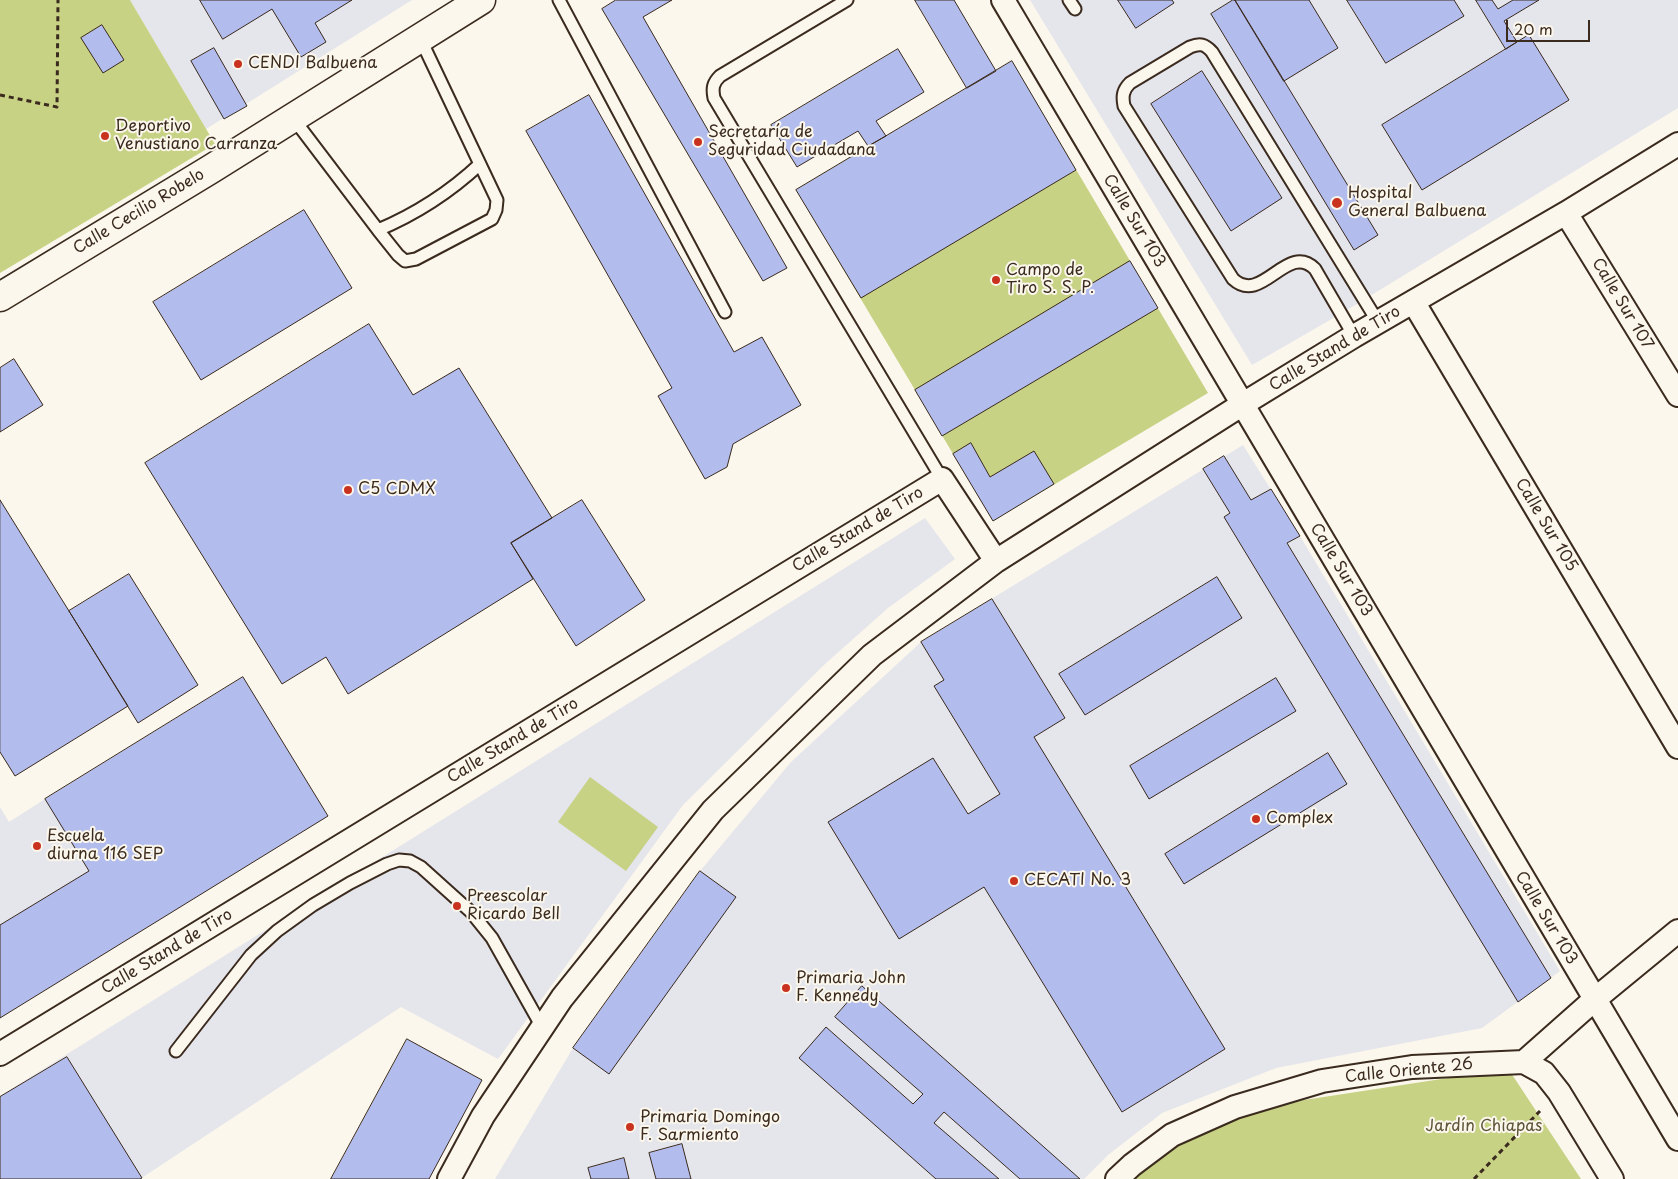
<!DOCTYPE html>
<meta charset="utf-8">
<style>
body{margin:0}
#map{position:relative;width:1678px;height:1179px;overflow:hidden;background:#fbf7ec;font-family:"Playpen Sans",sans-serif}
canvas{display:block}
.scale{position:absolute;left:1506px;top:20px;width:84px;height:22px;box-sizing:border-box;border:2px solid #3b2a1e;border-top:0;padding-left:6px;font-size:15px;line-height:18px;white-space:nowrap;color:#3b2a1e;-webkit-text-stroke:4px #fbf7ec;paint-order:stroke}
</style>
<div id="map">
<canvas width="1678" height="1179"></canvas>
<div class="scale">20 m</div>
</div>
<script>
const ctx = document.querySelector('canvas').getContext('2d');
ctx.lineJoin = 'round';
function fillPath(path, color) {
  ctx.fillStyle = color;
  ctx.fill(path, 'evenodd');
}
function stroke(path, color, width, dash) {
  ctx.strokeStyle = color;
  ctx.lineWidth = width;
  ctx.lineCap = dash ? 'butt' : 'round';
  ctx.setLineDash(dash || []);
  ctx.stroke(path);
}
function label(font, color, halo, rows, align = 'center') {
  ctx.font = font + ' "Playpen Sans",sans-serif';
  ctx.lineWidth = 4;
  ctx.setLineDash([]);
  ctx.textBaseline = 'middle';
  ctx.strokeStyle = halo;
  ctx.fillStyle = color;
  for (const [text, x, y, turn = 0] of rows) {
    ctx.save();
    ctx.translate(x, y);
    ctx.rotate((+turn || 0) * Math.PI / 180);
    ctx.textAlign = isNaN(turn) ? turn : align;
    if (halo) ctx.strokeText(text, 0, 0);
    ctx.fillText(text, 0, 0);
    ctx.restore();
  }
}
const built = new Path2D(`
 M130,0H412L206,129Z
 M1030,0H1678V108L1342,313L1252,365Z
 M1243,445L1300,536L1560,971L1482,1028L1276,1068L1162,1113L1108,1155L1084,1179H495L573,1048L700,871L791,762L921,642Z
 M925,518L955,559L888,608L825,664L683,805L498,1059L401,1007L140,1179H0V1096Z
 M45,799L89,871L0,925V807L9,822Z`);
const green = new Path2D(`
 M0,0H130L215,144L0,273Z
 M1012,61L1208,393L993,521L796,190Z
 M590,777L658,827L626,871L558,822Z
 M1511,1073L1581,1179H1123L1163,1146L1223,1120L1304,1100L1448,1078Z`);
const building = new Path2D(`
 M200,0H352L315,23L326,42L301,57L272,9L223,39Z
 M616,0H672L643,17L787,268L763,281L602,9Z
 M915,0H954L996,71L967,88Z
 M1118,0H1172L1174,3L1136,28Z
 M1233,0H1235L1378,235L1354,250L1211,14Z
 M1235,0H1309L1338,48L1284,81Z
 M1347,0H1454L1464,16L1386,63Z
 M1476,0H1492L1498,9L1513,0H1539L1504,21L1517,42L1506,49Z
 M102,25L124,60L103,73L81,38Z
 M1529,35L1569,100L1422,190L1382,125Z
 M214,48L247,106L224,119L191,61Z
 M898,49L924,92L876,121L886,136L868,146L858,131L797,167L771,125Z
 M1012,61L1076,170L861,298L796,190Z
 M1202,71L1282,198L1231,231L1151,104Z
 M589,95L734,352L762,337L801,405L733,444L727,467L705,479L658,396L672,388L526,131Z
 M304,210L352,288L201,380L153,302Z
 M1130,261L1158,308L942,436L915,390Z
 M369,324L413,395L459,368L552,518L511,543L533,579L348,694L326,657L282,684L145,463Z
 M14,359L43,405L0,432V368Z
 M971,443L990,477L1034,451L1054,484L993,521L953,454Z
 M1224,456L1251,500L1271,489L1300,536L1287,543L1551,978L1518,1002L1224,517L1230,513L1203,469Z
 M0,500L128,706L15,776L0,752Z
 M582,500L645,600L576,646L511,543Z
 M129,574L198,685L138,723L69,611Z
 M1217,577L1242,618L1085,715L1059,674Z
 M992,599L1065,718L1034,737L1225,1049L1122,1112L984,887L899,939L828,822L933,758L968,814L1000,794L934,686L944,680L921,642Z
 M243,677L328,816L0,1018V925L89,871L45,799Z
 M1276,678L1296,711L1149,799L1130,766Z
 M1328,753L1347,784L1184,884L1165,854Z
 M700,871L736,897L609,1074L573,1048Z
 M862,986L1080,1179H1020L944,1112L934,1123L999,1179H936L799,1058L826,1027L913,1104L923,1094L835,1017Z
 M407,1039L482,1080L429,1179H331Z
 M67,1057L142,1178L140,1179H0V1097Z
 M682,1144L691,1179H656L649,1153Z
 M624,1158L629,1179H591L588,1168Z`);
const path = new Path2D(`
 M0,95L57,107L58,0
 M1474,1179L1540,1111`);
const service = new Path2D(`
 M559,0L725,312
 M847,0L720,76C713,83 712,88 714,98L942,479
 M1069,0L1075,9
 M293,118L378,230L398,255L405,261L416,259L492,219L496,210L497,200L420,38
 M378,230C416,214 450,192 480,164
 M1354,336L1315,269C1287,241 1262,306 1233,279L1124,106C1122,96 1123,90 1130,83L1190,47C1200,43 1205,44 1212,52L1378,322
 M176,1051L251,955L277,931L313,905L350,883L387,864L399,860L410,861L421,867L471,912L492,938L542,1027`);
const minor = new Path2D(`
 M1003,0L1678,1139
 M1566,213L1678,395
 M1414,303L1678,747
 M0,1054L942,479L996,561
 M1524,1062L1544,1073L1559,1092L1612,1179
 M449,1179L483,1116L562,998L713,810L872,655L996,561L1243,404L1354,336L1566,213L1678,144
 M1117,1179L1132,1165L1172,1135L1235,1107L1322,1081L1412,1067L1524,1062L1594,1000L1678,931`);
const tertiary = new Path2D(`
 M0,297L211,169L481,0`);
const markers = [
 [238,64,5,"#c8321e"],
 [105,136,5,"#c8321e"],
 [698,142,5,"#c8321e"],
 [1337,203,6,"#c8321e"],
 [996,280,5,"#c8321e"],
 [348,490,5,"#c8321e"],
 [1256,819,5,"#c8321e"],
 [37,846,5,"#c8321e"],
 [1014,881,5,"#c8321e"],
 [457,906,5,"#c8321e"],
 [786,988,5,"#c8321e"],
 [630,1127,5,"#c8321e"]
];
const poiNames = [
 ["CENDI Balbuena",248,64],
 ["Deportivo",115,127],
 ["Venustiano Carranza",115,145],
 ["Secretaría de",708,133],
 ["Seguridad Ciudadana",708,151],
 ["Hospital",1348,194],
 ["General Balbuena",1348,212],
 ["Campo de",1006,271],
 ["Tiro S. S. P.",1006,289],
 ["C5 CDMX",358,490],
 ["Complex",1266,819],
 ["Escuela",47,837],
 ["diurna 116 SEP",47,855],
 ["CECATI No. 3",1024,881],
 ["Preescolar",467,897],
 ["Ricardo Bell",467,915],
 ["Primaria John",796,979],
 ["F. Kennedy",796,997],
 ["Primaria Domingo",640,1118],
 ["F. Sarmiento",640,1136]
];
const streetNames = [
 ["Calle Cecilio Robelo",139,212,-31],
 ["Calle Sur 103",1134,221,59],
 ["Calle Sur 107",1622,304,59],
 ["Calle Stand de Tiro",1335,349,-31],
 ["Calle Sur 105",1546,525,59],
 ["Calle Stand de Tiro",858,530,-31],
 ["Calle Sur 103",1341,570,59],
 ["Calle Stand de Tiro",513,741,-31],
 ["Calle Sur 103",1546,918,59],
 ["Calle Stand de Tiro",167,952,-31],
 ["Calle Oriente 26",1409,1071,-6]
];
const parkNames = [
 ["Jardín Chiapas",1484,1127]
];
fillPath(built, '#e5e5ec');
fillPath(green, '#c7d285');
fillPath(building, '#b2bced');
stroke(building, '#3b2a1e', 1);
stroke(service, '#3b2a1e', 15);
stroke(minor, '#3b2a1e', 26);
stroke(tertiary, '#3b2a1e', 31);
stroke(path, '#3b2a1e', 3, [5, 4]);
stroke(service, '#fbf7ec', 11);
stroke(minor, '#fbf7ec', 22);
stroke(tertiary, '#fbf7ec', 28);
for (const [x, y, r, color] of markers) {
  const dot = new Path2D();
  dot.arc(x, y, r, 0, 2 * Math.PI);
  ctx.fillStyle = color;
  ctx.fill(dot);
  stroke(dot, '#fbf7ec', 2);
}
label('16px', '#3b2a1e', '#fbf7ec', poiNames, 'left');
label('16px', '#3b2a1e', '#fbf7ec', streetNames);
label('16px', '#5e5438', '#fbf7ec', parkNames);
</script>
